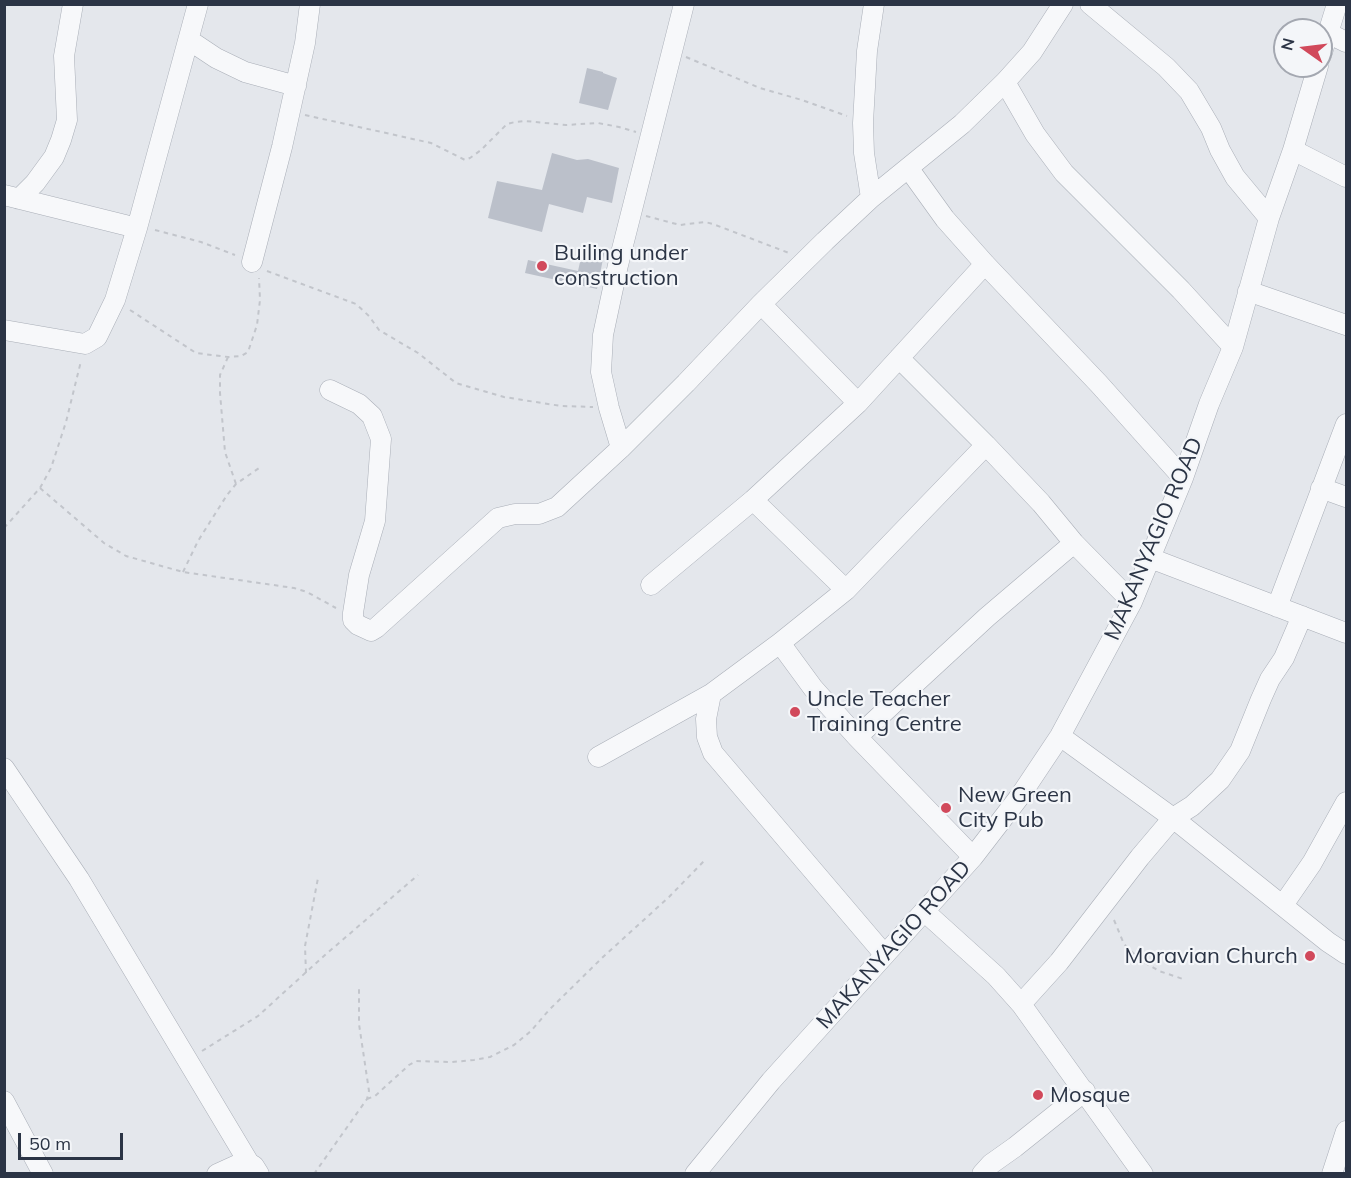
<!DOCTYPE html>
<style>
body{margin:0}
#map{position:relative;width:1351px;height:1178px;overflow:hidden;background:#e4e7ec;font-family:Mulish,sans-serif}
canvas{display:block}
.frame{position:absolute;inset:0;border:6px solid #2b3445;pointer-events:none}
.north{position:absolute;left:1273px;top:18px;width:60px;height:60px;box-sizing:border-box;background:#f4f6f9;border:2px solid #a4a8b1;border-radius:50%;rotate:284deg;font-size:16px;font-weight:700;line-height:24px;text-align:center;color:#2b3445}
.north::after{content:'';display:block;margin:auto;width:21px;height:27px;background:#d1495b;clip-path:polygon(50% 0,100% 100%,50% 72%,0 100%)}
.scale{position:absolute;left:18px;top:1133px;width:105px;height:27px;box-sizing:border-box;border:3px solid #2b3445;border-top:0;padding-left:8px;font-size:18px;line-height:21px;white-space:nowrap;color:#2b3445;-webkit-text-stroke:4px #f4f6f9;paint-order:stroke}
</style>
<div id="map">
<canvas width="1351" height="1178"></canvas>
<div class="frame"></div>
<div class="north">N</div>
<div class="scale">50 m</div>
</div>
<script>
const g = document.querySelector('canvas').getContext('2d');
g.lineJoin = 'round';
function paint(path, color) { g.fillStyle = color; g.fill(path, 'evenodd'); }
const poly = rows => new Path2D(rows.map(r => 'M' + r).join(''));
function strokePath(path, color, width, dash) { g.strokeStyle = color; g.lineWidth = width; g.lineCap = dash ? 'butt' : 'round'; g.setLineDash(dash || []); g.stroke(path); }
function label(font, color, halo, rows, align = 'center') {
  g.font = font + ' Mulish,sans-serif'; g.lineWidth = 4.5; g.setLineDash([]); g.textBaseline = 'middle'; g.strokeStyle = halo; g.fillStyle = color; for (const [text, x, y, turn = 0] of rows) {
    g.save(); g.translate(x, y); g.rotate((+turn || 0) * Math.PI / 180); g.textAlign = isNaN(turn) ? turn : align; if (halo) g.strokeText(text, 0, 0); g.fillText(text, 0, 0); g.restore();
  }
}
paint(poly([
 [587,68,603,72,603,73,617,78,608,110,579,103],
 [552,153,577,160,588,159,619,168,612,203,587,197,583,213,549,204,542,232,488,218,497,181,542,190],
 [584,244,605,249,597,289,525,273,528,260,578,271]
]), '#bbc0ca');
const minor = poly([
 [1090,4,1166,67,1189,91,1211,128,1220,150,1235,177,1269,218],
 [1328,33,1346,42],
 [189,40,216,58,245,72,296,86],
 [1321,56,1337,4],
 [1005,82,1035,134,1064,173,1181,290,1233,347],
 [1293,150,1346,177],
 [909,169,945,219,985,264,1099,384,1183,478],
 [4,195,137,228],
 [871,198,864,153,863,123,867,51,874,4],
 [19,199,35,183,54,157,61,140,67,120,64,56,73,4],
 [252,262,282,147,305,43,310,4],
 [1248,291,1346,325],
 [761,304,858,403],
 [4,330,85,344,97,337,115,300,137,228,198,4],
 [899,358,986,445,1041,503,1074,543,1132,602],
 [330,390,359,404,372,416,381,439,375,521,359,575,353,613,353,620,358,625,371,631,376,628,498,518,515,514,539,514,557,507,621,448,686,383,761,304,825,241,871,198,962,124,1005,82,1032,52,1063,4],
 [621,448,609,408,601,372,603,335,618,265,684,4],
 [1321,488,1346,497],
 [753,500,846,590],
 [1150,558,1346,633],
 [651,585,753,500,858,403,985,264],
 [1277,607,1346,424],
 [780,643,813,688,857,737,973,857],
 [711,694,706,719,707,737,713,753,884,954],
 [1060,736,1173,818,1328,942,1346,954],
 [857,737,987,617,1074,543],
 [598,757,711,694,780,643,846,590,986,445],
 [4,768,79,879,249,1163],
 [1283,905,1312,863,1346,802],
 [924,911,996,976,1021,1004,1143,1174],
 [1021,1004,1059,962,1140,857,1173,818,1192,806,1220,780,1240,751,1261,699,1270,679,1284,658,1302,616],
 [4,1101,43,1174],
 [217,1174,239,1164,249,1163,254,1166,259,1174],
 [695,1174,771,1081,973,857,1020,796,1060,736,1132,602,1183,478,1209,404,1233,347,1269,218,1293,150,1318,66],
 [982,1174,991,1164,1015,1147,1085,1091],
 [1332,1174,1346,1131]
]);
strokePath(minor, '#a9aeb7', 21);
strokePath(poly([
 [686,57,760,88,802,100,847,116],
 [305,115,431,143,465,160,470,158,481,150,507,124,515,122,525,121,566,125,598,123,619,127,636,132],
 [646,216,680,225,705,222,713,224,789,253],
 [155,230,201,242,235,255],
 [267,271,356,304,369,316,379,330,418,353,456,383,504,397,561,406,593,407],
 [130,310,196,353,228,357,241,356,248,352,257,325,260,300,259,278],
 [228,357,220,375,220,393,225,452,236,484],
 [40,488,104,543,126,556,183,572,294,588,307,592,336,608],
 [4,528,40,488,51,468,66,422,81,361],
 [183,572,198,541,227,495,236,484,262,466],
 [1114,920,1124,944,1139,959,1159,971,1183,979],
 [306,973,305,946,318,878],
 [202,1051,258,1016,325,955,418,875],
 [367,1099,375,1096,409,1065,416,1061,452,1062,474,1060,490,1057,514,1045,531,1031,549,1010,603,957,669,897,705,860],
 [314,1174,367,1099,369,1091,359,1024,359,986]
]), '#c2c5cb', 2, [4.5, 4.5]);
strokePath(minor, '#f7f8fa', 20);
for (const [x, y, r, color] of [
 [542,266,6,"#d1495b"],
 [795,712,6,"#d1495b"],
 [946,808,6,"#d1495b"],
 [1310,956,6,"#d1495b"],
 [1038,1095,6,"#d1495b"]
]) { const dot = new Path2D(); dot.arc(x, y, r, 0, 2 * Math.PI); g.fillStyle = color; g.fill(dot); strokePath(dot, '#f4f6f9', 2); }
label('22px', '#2b3445', '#f4f6f9', [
 ["Builing under",554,253],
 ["construction",554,278],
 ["Uncle Teacher",807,699],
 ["Training Centre",807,724],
 ["New Green",958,795],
 ["City Pub",958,820],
 ["Moravian Church",1298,956,"right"],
 ["Mosque",1050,1095]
], 'left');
label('22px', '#2b3445', '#f4f6f9', [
 ["MAKANYAGIO ROAD",1154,539,-67],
 ["MAKANYAGIO ROAD",894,945,-48]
]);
</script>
